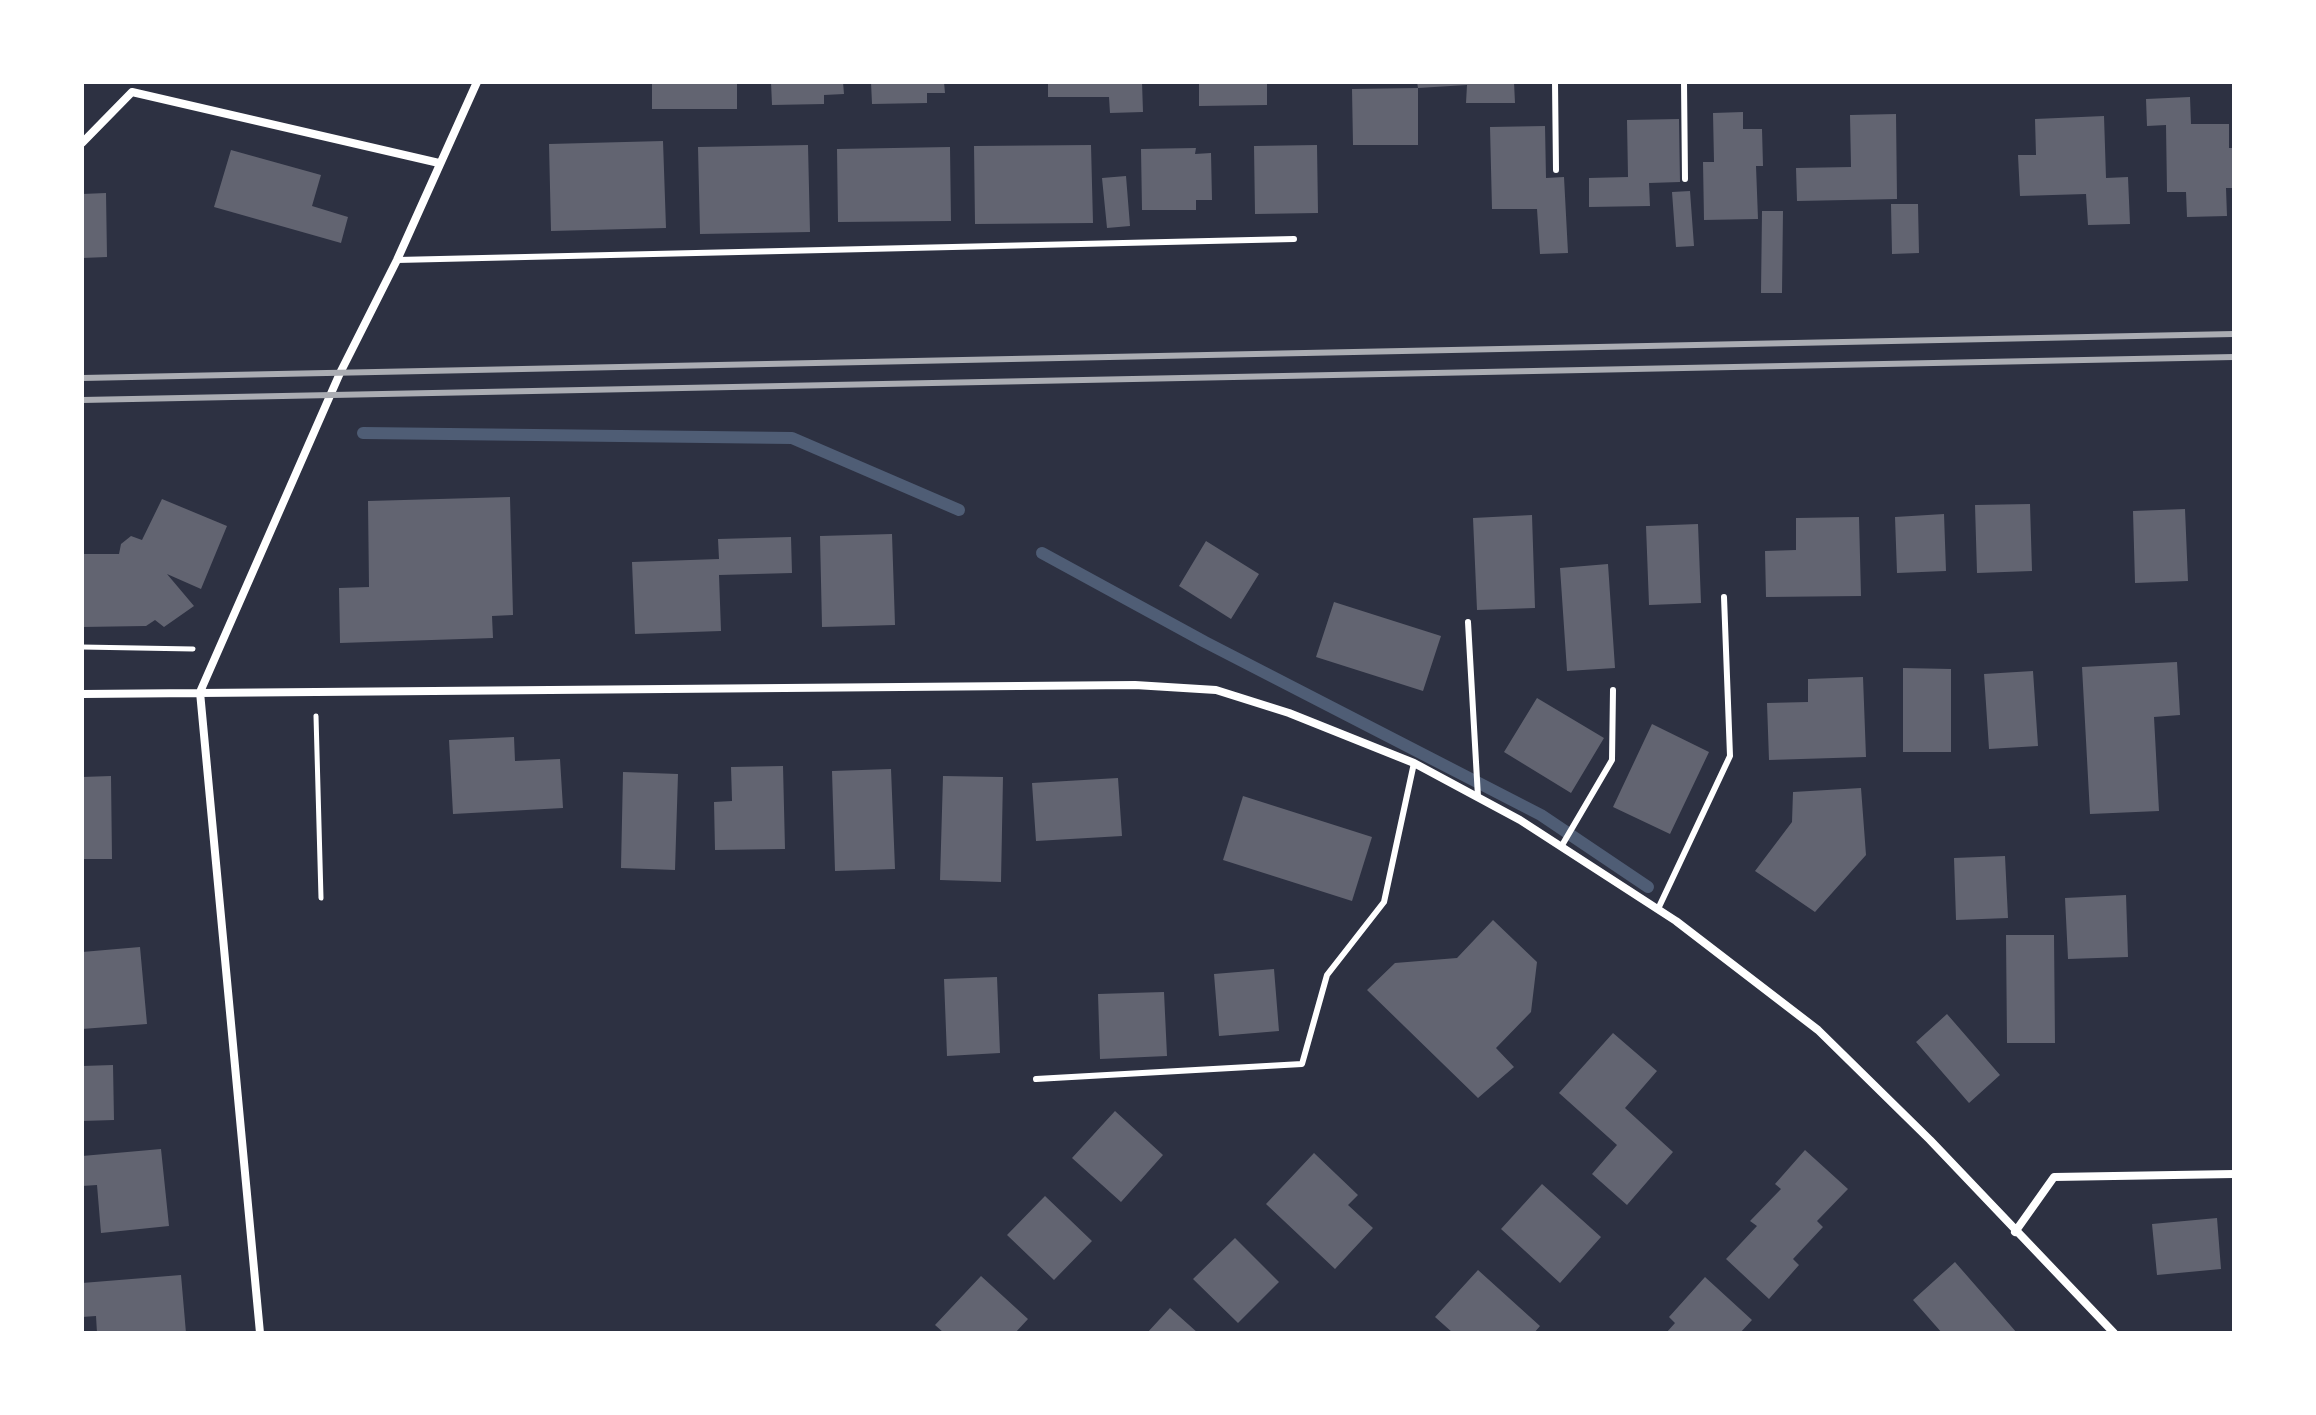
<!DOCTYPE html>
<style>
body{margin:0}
#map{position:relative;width:2316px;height:1415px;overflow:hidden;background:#2d3142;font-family:"IBM Plex Serif",serif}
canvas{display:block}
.frame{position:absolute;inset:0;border:84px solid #fff;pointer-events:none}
</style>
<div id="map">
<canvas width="2316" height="1415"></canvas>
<div class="frame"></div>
</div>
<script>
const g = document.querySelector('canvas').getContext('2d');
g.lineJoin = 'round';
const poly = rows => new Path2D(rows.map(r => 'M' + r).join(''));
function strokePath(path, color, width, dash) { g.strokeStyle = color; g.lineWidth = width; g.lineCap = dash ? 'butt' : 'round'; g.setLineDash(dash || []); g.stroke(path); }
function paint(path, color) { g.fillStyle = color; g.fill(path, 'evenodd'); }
strokePath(poly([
 [363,433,792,438,959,510],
 [1042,553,1205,642,1541,815,1648,887]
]), '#4f5d75', 12);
paint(poly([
 [652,82,737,82,737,109,652,109],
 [771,82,843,82,844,94,824,95,824,104,772,105],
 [871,82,944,82,945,93,927,93,927,103,872,104],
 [1048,82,1142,82,1143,112,1110,113,1109,97,1048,97],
 [1199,82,1267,82,1267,105,1199,106],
 [1417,82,1514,82,1515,103,1466,103,1467,85,1418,88],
 [1418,88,1418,145,1353,145,1352,89],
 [2190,97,2191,124,2229,124,2229,148,2234,148,2234,188,2226,188,2227,216,2187,217,2186,192,2167,192,2166,125,2147,126,2146,99],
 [1743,112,1743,129,1762,129,1763,166,1756,166,1758,219,1704,220,1703,162,1714,162,1713,113],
 [1896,114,1897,199,1797,201,1796,168,1851,167,1850,115],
 [2104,116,2106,178,2128,177,2130,224,2088,225,2086,194,2020,196,2018,155,2036,155,2035,119],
 [1679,119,1680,182,1649,183,1650,206,1589,207,1589,178,1628,177,1627,120],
 [1545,126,1546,178,1564,177,1568,253,1540,254,1537,209,1492,209,1490,127],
 [663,141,666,228,551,231,549,144],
 [808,145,810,232,700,234,698,147],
 [1091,145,1093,223,975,224,974,146],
 [1317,145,1318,213,1255,214,1254,146],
 [950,147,951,221,838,222,837,149],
 [1196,148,1195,154,1211,153,1212,200,1196,200,1196,210,1142,210,1141,149],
 [231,150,321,175,312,206,348,217,341,243,214,207],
 [1126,176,1130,226,1107,228,1102,178],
 [1690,191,1694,246,1676,247,1672,192],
 [106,193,107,257,82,258,82,194],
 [1891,204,1918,204,1919,253,1892,254],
 [1762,211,1783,211,1782,293,1761,293],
 [510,497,513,615,492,616,493,638,340,643,339,588,369,587,368,501],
 [162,499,227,526,201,589,167,574,194,606,164,627,155,620,146,626,82,627,82,554,119,554,121,544,131,536,142,540],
 [2030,504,2032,571,1977,573,1975,505],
 [2185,509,2188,581,2135,583,2133,511],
 [1944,514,1946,571,1897,573,1895,517],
 [1532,515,1535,608,1477,610,1473,518],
 [1859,517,1861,596,1766,597,1765,551,1796,550,1796,518],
 [1698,524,1701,603,1649,605,1646,526],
 [892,534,895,625,822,627,820,536],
 [791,537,792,573,719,575,721,631,635,634,632,562,719,559,718,539],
 [1206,541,1259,574,1231,619,1179,586],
 [1608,564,1615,668,1567,671,1560,568],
 [1334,602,1441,636,1423,691,1316,657],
 [2177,662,2180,715,2154,717,2159,811,2090,814,2082,667],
 [1903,668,1951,669,1951,752,1903,752],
 [2033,671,2038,746,1989,749,1984,674],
 [1863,677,1866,757,1769,760,1767,703,1808,702,1808,679],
 [1537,698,1604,738,1571,793,1504,752],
 [1652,724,1709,752,1670,834,1613,807],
 [514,737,515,761,560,759,563,808,453,814,449,740],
 [783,766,785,849,715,850,714,802,732,801,731,767],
 [891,769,895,869,835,871,832,771],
 [623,772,678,774,675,870,621,868],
 [111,776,112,859,82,859,82,777],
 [943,776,1003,777,1001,882,940,880],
 [1118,778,1122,836,1036,841,1032,783],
 [1861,788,1866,855,1815,912,1755,871,1792,822,1793,792],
 [1243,796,1372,837,1352,901,1223,860],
 [2005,856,2008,918,1956,920,1954,858],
 [2126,895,2128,957,2068,959,2065,898],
 [1493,920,1537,962,1531,1012,1496,1048,1514,1067,1478,1098,1367,990,1395,963,1457,958],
 [2006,935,2054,935,2055,1043,2007,1043],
 [140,947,147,1024,82,1029,82,952],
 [1274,969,1279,1031,1219,1036,1214,974],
 [997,977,1000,1053,947,1056,944,979],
 [1164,992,1167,1056,1100,1059,1098,994],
 [1947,1014,2000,1075,1969,1103,1916,1042],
 [1613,1033,1657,1071,1625,1108,1673,1152,1627,1205,1592,1174,1617,1145,1559,1093],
 [113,1065,114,1120,82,1121,82,1066],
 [1115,1111,1163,1155,1121,1202,1072,1158],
 [161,1149,169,1226,101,1233,97,1185,82,1186,82,1156],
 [1805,1150,1848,1189,1817,1221,1823,1227,1793,1259,1799,1265,1769,1299,1726,1259,1757,1226,1750,1221,1781,1189,1775,1184],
 [1314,1153,1358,1195,1348,1205,1373,1228,1335,1269,1266,1204],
 [1542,1184,1601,1237,1560,1283,1501,1229],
 [1045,1196,1092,1241,1054,1280,1007,1235],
 [2217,1218,2221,1269,2157,1275,2152,1224],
 [1235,1238,1279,1282,1238,1323,1193,1279],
 [1955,1262,2017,1333,1942,1333,1913,1300],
 [1478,1270,1540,1326,1534,1333,1453,1333,1435,1317],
 [181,1275,186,1333,97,1333,96,1316,82,1317,82,1283],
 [981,1276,1028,1319,1015,1333,944,1333,935,1325],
 [1705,1277,1752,1320,1740,1333,1666,1333,1675,1323,1669,1317],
 [1170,1308,1198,1333,1147,1333]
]), '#626471');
strokePath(poly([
 [82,647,193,649],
 [316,716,321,898]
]), '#fff', 5);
strokePath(poly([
 [1555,82,1556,170],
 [1684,82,1685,179],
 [397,260,1294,239],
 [1468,622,1478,797],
 [1561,847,1612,760,1613,690],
 [1658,909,1730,756,1724,597],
 [1036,1079,1302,1064,1327,975,1384,902,1414,763]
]), '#fff', 6);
strokePath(poly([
 [82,143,132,92,439,163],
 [200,692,340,373,397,260,477,82],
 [200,692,260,1333],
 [82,694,1135,685,1216,690,1289,713,1414,763,1520,820,1676,921,1818,1030,1930,1140,2114,1333],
 [2015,1232,2054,1177,2234,1174]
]), '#fff', 8);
strokePath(poly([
 [82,378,2234,334],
 [82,400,2234,357]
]), '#abadb3', 6);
</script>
